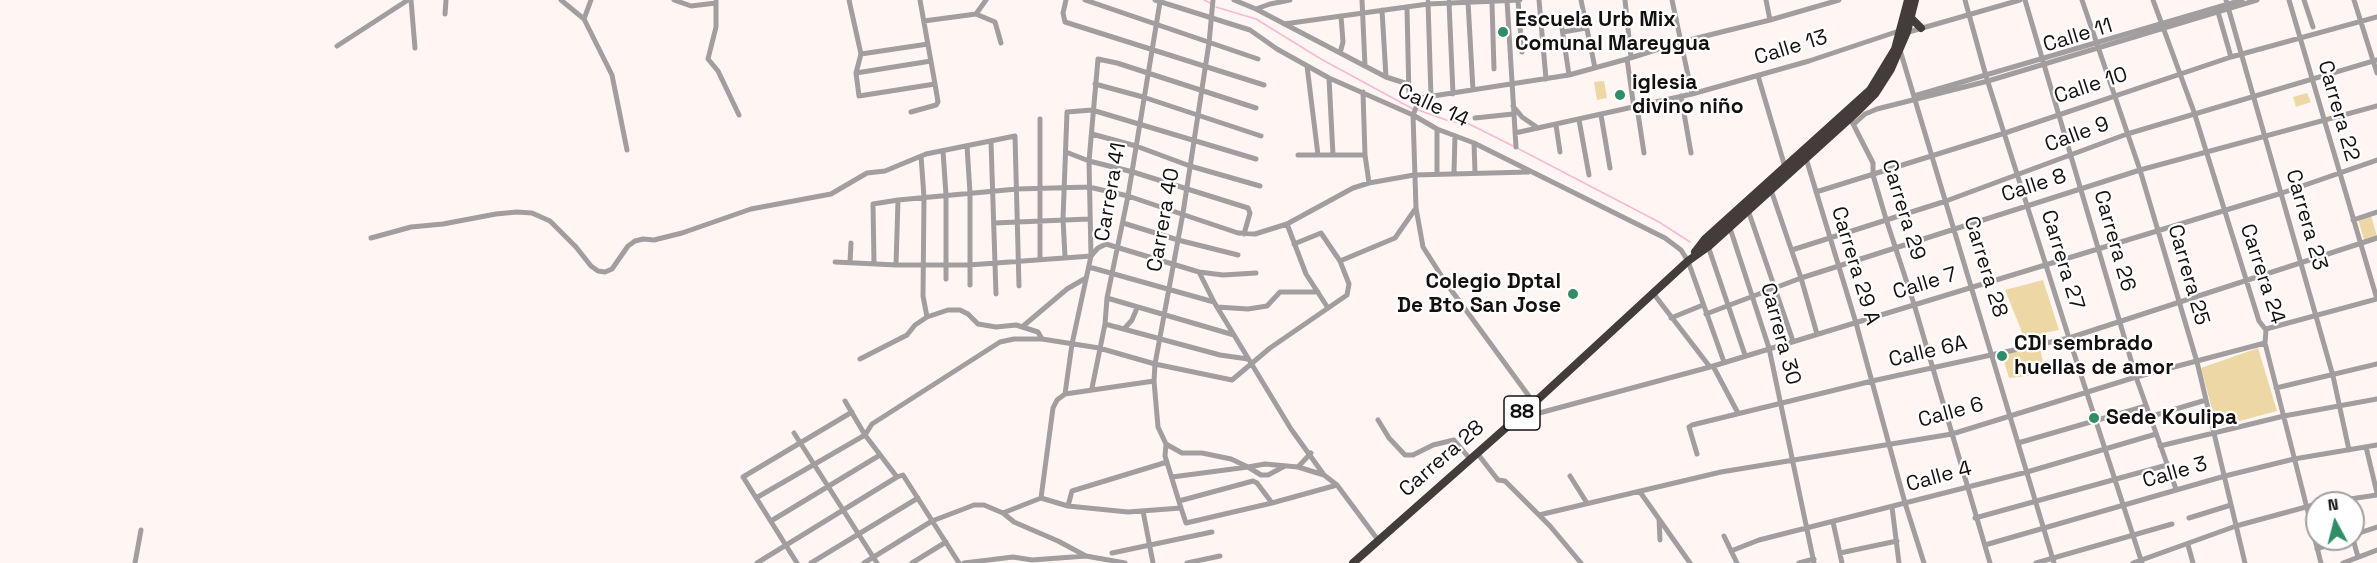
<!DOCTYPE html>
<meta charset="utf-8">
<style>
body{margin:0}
#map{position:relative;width:2377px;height:563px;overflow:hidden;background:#fff6f3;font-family:"Space Grotesk",sans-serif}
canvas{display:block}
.north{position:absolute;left:2305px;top:491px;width:60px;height:60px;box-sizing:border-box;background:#fff;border:2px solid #a19f9f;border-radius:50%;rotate:353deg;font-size:16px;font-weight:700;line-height:24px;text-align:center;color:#14100f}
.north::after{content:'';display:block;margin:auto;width:21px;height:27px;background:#308e66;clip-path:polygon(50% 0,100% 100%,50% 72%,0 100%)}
</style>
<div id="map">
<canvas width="2377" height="563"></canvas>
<div class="north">N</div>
</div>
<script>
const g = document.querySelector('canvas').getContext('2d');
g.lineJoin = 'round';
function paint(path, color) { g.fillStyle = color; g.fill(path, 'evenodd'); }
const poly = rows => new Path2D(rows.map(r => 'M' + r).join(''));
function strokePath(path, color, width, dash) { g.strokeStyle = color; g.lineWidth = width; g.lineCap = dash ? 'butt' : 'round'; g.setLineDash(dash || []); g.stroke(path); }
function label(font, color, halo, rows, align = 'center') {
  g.font = font + ' "Space Grotesk",sans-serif'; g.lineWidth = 4.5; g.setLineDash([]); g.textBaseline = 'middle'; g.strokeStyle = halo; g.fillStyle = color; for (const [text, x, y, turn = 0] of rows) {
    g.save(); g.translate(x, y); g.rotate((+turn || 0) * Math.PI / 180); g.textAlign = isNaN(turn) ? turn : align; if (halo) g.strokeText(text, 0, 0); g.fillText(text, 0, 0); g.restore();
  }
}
paint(poly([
 [1604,81,1607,98,1597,100,1594,82],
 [2307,93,2311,102,2296,107,2293,97],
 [2371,216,2377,236,2364,240,2358,219],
 [2043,280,2059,330,2024,337,2005,290],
 [2039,345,2046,374,2009,378,2002,354],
 [2258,348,2277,411,2217,427,2201,368]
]), '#edd7a5');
strokePath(poly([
 [1204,0,1212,4],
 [1216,7,1256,19,1321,59,1413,109],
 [1418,110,1452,122,1465,122,1513,146],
 [1517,148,1659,222,1690,242]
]), '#fcb7d6', 1.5);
strokePath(poly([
 [411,0,415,48],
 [561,0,584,19,612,75,627,150],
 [674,0,691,6,716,3],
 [716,0,716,27,708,59,718,71,739,115],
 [849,0,861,54,856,73,859,96,935,84,920,0],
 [1066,0,1063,13,1065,22,1264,85],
 [1085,0,1258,59],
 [1155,0,1250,30,1277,49,1329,78,1413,115,1437,129,1474,143,1665,238,1681,250,1688,261,1724,362],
 [1234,0,1256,9,1386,77,1408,84],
 [1362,0,1365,66],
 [1507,0,1516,147],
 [1518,0,1522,52],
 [1539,0,1546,79],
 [1581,0,1595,68],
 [1625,0,1631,57],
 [1672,0,1692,94],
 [1766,0,1770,20],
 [1965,0,1986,76,2069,338,2142,563],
 [2025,0,2136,377,2176,489],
 [2082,0,2140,170,2197,362,2245,563],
 [2153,0,2194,112,2259,321,2266,330,2265,343,2321,563],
 [2226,0,2333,376,2349,450],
 [2289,0,2377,299],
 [2304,0,2313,27],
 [2354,0,2377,73],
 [1428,2,1431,97],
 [1449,2,1453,94],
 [1468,2,1473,90],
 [1492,3,1494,69],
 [1407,8,1409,97,1420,98,1569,75,1627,59,1681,42,1770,20,1839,0],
 [1256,9,1270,4,1290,0],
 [1382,10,1386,77],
 [2218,12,2231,57],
 [445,14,446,0],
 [976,14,986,0],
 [1560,15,1569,75],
 [584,19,591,0],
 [924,21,976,14,995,22,1001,43],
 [1284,24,1428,4,1520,0],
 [1563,32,1586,28],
 [337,46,408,0],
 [1900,50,2054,563],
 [1340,53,1343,42,1341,16],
 [861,54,928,44],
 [1627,59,1634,108],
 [1307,66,1318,155],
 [856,73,931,61],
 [1758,76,1785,167],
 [1329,78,1333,155],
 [1095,84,1143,97,1261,136],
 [1363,92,1365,155,1369,183],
 [1681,96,1691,153],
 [1914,96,2242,0],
 [1420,98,1413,115,1416,208,1423,247,1446,283,1534,403],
 [1513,106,1522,117,1538,128],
 [1637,107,1644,153],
 [911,112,936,105,938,102,935,84],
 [1601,115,1610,168],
 [1849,116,1873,163,1873,175,1886,219,1914,304,1990,563],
 [1475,118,1513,114],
 [1579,120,1589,175],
 [1854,124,1865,114,1877,109,1988,81,2257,0],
 [1556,125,1560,152],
 [1515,133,1692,94,1809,61,1899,31,1905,33,2020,0],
 [1092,134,1136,146,1190,166,1260,186],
 [991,142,996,294],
 [1474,143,1475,172],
 [967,146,970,193,970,285],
 [943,151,946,195,946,279],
 [1066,152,1089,161,1133,172,1248,208,1250,213,1244,234],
 [1298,155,1365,155],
 [1805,155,1856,323,1905,503,1924,563],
 [921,156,924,197,923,296,927,317],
 [1454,172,1455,136],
 [1437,173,1437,129],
 [1770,187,1801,278,1817,334],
 [1816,192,2005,133,2231,57,2377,17],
 [1748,210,1793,341],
 [2353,220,2377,212],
 [994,223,1089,219],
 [1123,223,1178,240,1238,255],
 [1287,224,1306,274,1328,308],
 [1729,225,1769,348,1814,563],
 [371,238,411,227,443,224,496,214,517,212,532,213,550,221,576,247,591,266,598,271,605,272,612,269,628,246,635,241,643,239,654,240,682,233,751,209,831,194,867,173,885,171,926,154,1015,136,1019,286],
 [1707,243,1745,355],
 [1792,250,1946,201,2127,134,2377,60],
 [1065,257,1063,219,1067,112,1092,110,1256,159],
 [1040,258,1040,119],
 [1340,261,1395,238,1416,208],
 [835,262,896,265,969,265,1091,256,1098,248,1106,244,1199,272,1223,275,1256,273],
 [850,262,851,243],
 [874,263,873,204,898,200,1017,189,1089,187,1128,196,1238,233,1255,234,1287,224,1353,188,1369,183,1414,175,1529,172],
 [896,265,898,200],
 [1089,267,1214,302],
 [1199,272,1214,302,1291,429,1324,475,1337,485,1378,540],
 [1653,293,1710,367],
 [1107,298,1234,335],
 [1217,307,1248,309,1267,306,1280,292,1318,292],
 [1706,314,1801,278,2140,170,2377,106],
 [1671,318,1703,305],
 [1105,324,1220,355,1248,359],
 [1022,327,1067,289,1086,278],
 [1124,329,1132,320,1137,308],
 [2266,329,2377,299],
 [860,359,907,335,915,325,927,317,948,310,960,310,968,314,978,324,996,327,1016,325,1038,332,1042,339],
 [1713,366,1738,413],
 [1092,388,1105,324,1107,298,1128,196,1160,2],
 [2276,388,2377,364],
 [1065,394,1072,344,1091,256,1089,161,1098,59,1117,63,1256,108],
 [845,401,865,435,897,477,903,475,959,563],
 [2149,417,2206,400],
 [1517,419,1710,367,2282,193,2377,160],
 [1378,420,1389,438,1405,455,1413,455,1433,445,1454,440,1470,459],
 [794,433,877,563],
 [2018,443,2146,406],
 [1166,444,1158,427,1154,381,1155,364,1183,213,1209,43,1213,0],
 [1166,444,1182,453,1202,453,1231,459,1248,467,1265,464,1298,467,1311,453],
 [2160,446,2284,416,2377,399],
 [2366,447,2377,493],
 [1477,453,1498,480,1505,481,1550,526,1581,563],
 [1697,454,1689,427,1692,425,1872,381,2069,338,2377,238],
 [1298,467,1324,475],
 [1570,476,1587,503],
 [1172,477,1248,467,1261,475,1268,475,1285,466],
 [1640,492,1690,563],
 [756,498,865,435,872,424,1000,342,1014,339,1042,339,1099,348,1155,364,1232,380,1270,348,1347,295,1349,284,1340,261,1321,233,1294,244],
 [1041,498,1068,506,1128,512,1181,508,1165,456,1166,444],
 [1179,501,1253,481,1257,483,1272,503,1186,523,1181,508],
 [1272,503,1337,485],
 [2323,503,2377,495],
 [1068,506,1072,491,1167,462],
 [1892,507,1899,563],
 [1143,511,1153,563],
 [1003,513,1014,522,1058,541,1086,556],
 [1539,515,1721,472,1952,434,2136,377,2265,343],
 [1975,518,2167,465],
 [2189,518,2231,505],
 [1659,519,1660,540],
 [771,521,880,455],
 [1833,522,1842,563],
 [2353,535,2377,527],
 [1724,536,1737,563],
 [2353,539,2358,557],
 [1985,545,2225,476,2294,459,2377,445],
 [2188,545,2193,563],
 [2317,549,2344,539],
 [1731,551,1759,540,2027,472,2156,434],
 [1112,553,1212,532],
 [1840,553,1897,541],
 [135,563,141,530],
 [757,563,897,477],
 [797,563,743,477,852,412],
 [811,563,918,498],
 [864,563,932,521,961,510,974,505,984,505,1003,513,1041,498,1053,408,1057,400,1065,394,1154,381],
 [912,563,946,542],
 [964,563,1013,557,1032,560,1086,556,1125,563],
 [1187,563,1220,556],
 [1799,563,1814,559],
 [2036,563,2172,524],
 [2133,563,2236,526,2317,504],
 [2343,563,2377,550]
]), '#a29d9e', 5);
strokePath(poly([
 [1911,18,1921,28],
 [1695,252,1705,239,1870,90,1895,49,1908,0],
 [1353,563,1534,403,1688,261,1709,246,1857,112,1875,94,1891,69,1907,32,1915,0]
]), '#443b3b', 8);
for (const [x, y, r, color] of [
 [1503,32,6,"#308e66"],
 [1620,95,6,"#308e66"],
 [1573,294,6,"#308e66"],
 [2002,356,6,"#308e66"],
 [2094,418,6,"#308e66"]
]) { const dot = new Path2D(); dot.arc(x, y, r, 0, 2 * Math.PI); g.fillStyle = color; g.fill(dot); strokePath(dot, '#fff', 2); }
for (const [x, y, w] of [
 [1522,413,36]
]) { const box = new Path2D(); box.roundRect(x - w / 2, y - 17, w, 34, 4.5); g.fillStyle = '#fff'; g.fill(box); strokePath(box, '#14100f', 1.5); }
label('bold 20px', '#14100f', null, [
 ["88",1522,413]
]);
label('bold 21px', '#14100f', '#fff', [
 ["Escuela Urb Mix",1515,20],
 ["Comunal Mareygua",1515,44],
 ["iglesia",1632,83],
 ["divino niño",1632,107],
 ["Colegio Dptal",1561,282,"right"],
 ["De Bto San Jose",1561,306,"right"],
 ["CDI sembrado",2014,344],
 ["huellas de amor",2014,368],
 ["Sede Koulipa",2106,418]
], 'left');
label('21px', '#14100f', '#fff', [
 ["Calle 11",2078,36,-17],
 ["Calle 13",1791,48,-17],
 ["Calle 10",2091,86,-18],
 ["Calle 14",1433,106,25],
 ["Carrera 22",2338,111,74],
 ["Calle 9",2077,135,-20],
 ["Calle 8",2034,186,-18],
 ["Carrera 41",1111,192,-80],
 ["Carrera 29",1903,210,73],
 ["Carrera 40",1164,220,-80],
 ["Carrera 23",2306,220,74],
 ["Carrera 26",2114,241,74],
 ["Carrera 27",2062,260,73],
 ["Carrera 29 A",1855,266,73],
 ["Carrera 28",1985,267,73],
 ["Carrera 24",2262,274,72],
 ["Carrera 25",2188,275,74],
 ["Calle 7",1925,284,-17],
 ["Carrera 30",1780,334,75],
 ["Calle 6A",1928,352,-13],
 ["Calle 6",1951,413,-15],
 ["Carrera 28",1442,459,-41],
 ["Calle 3",2175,473,-16],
 ["Calle 4",1939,477,-15]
]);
</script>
